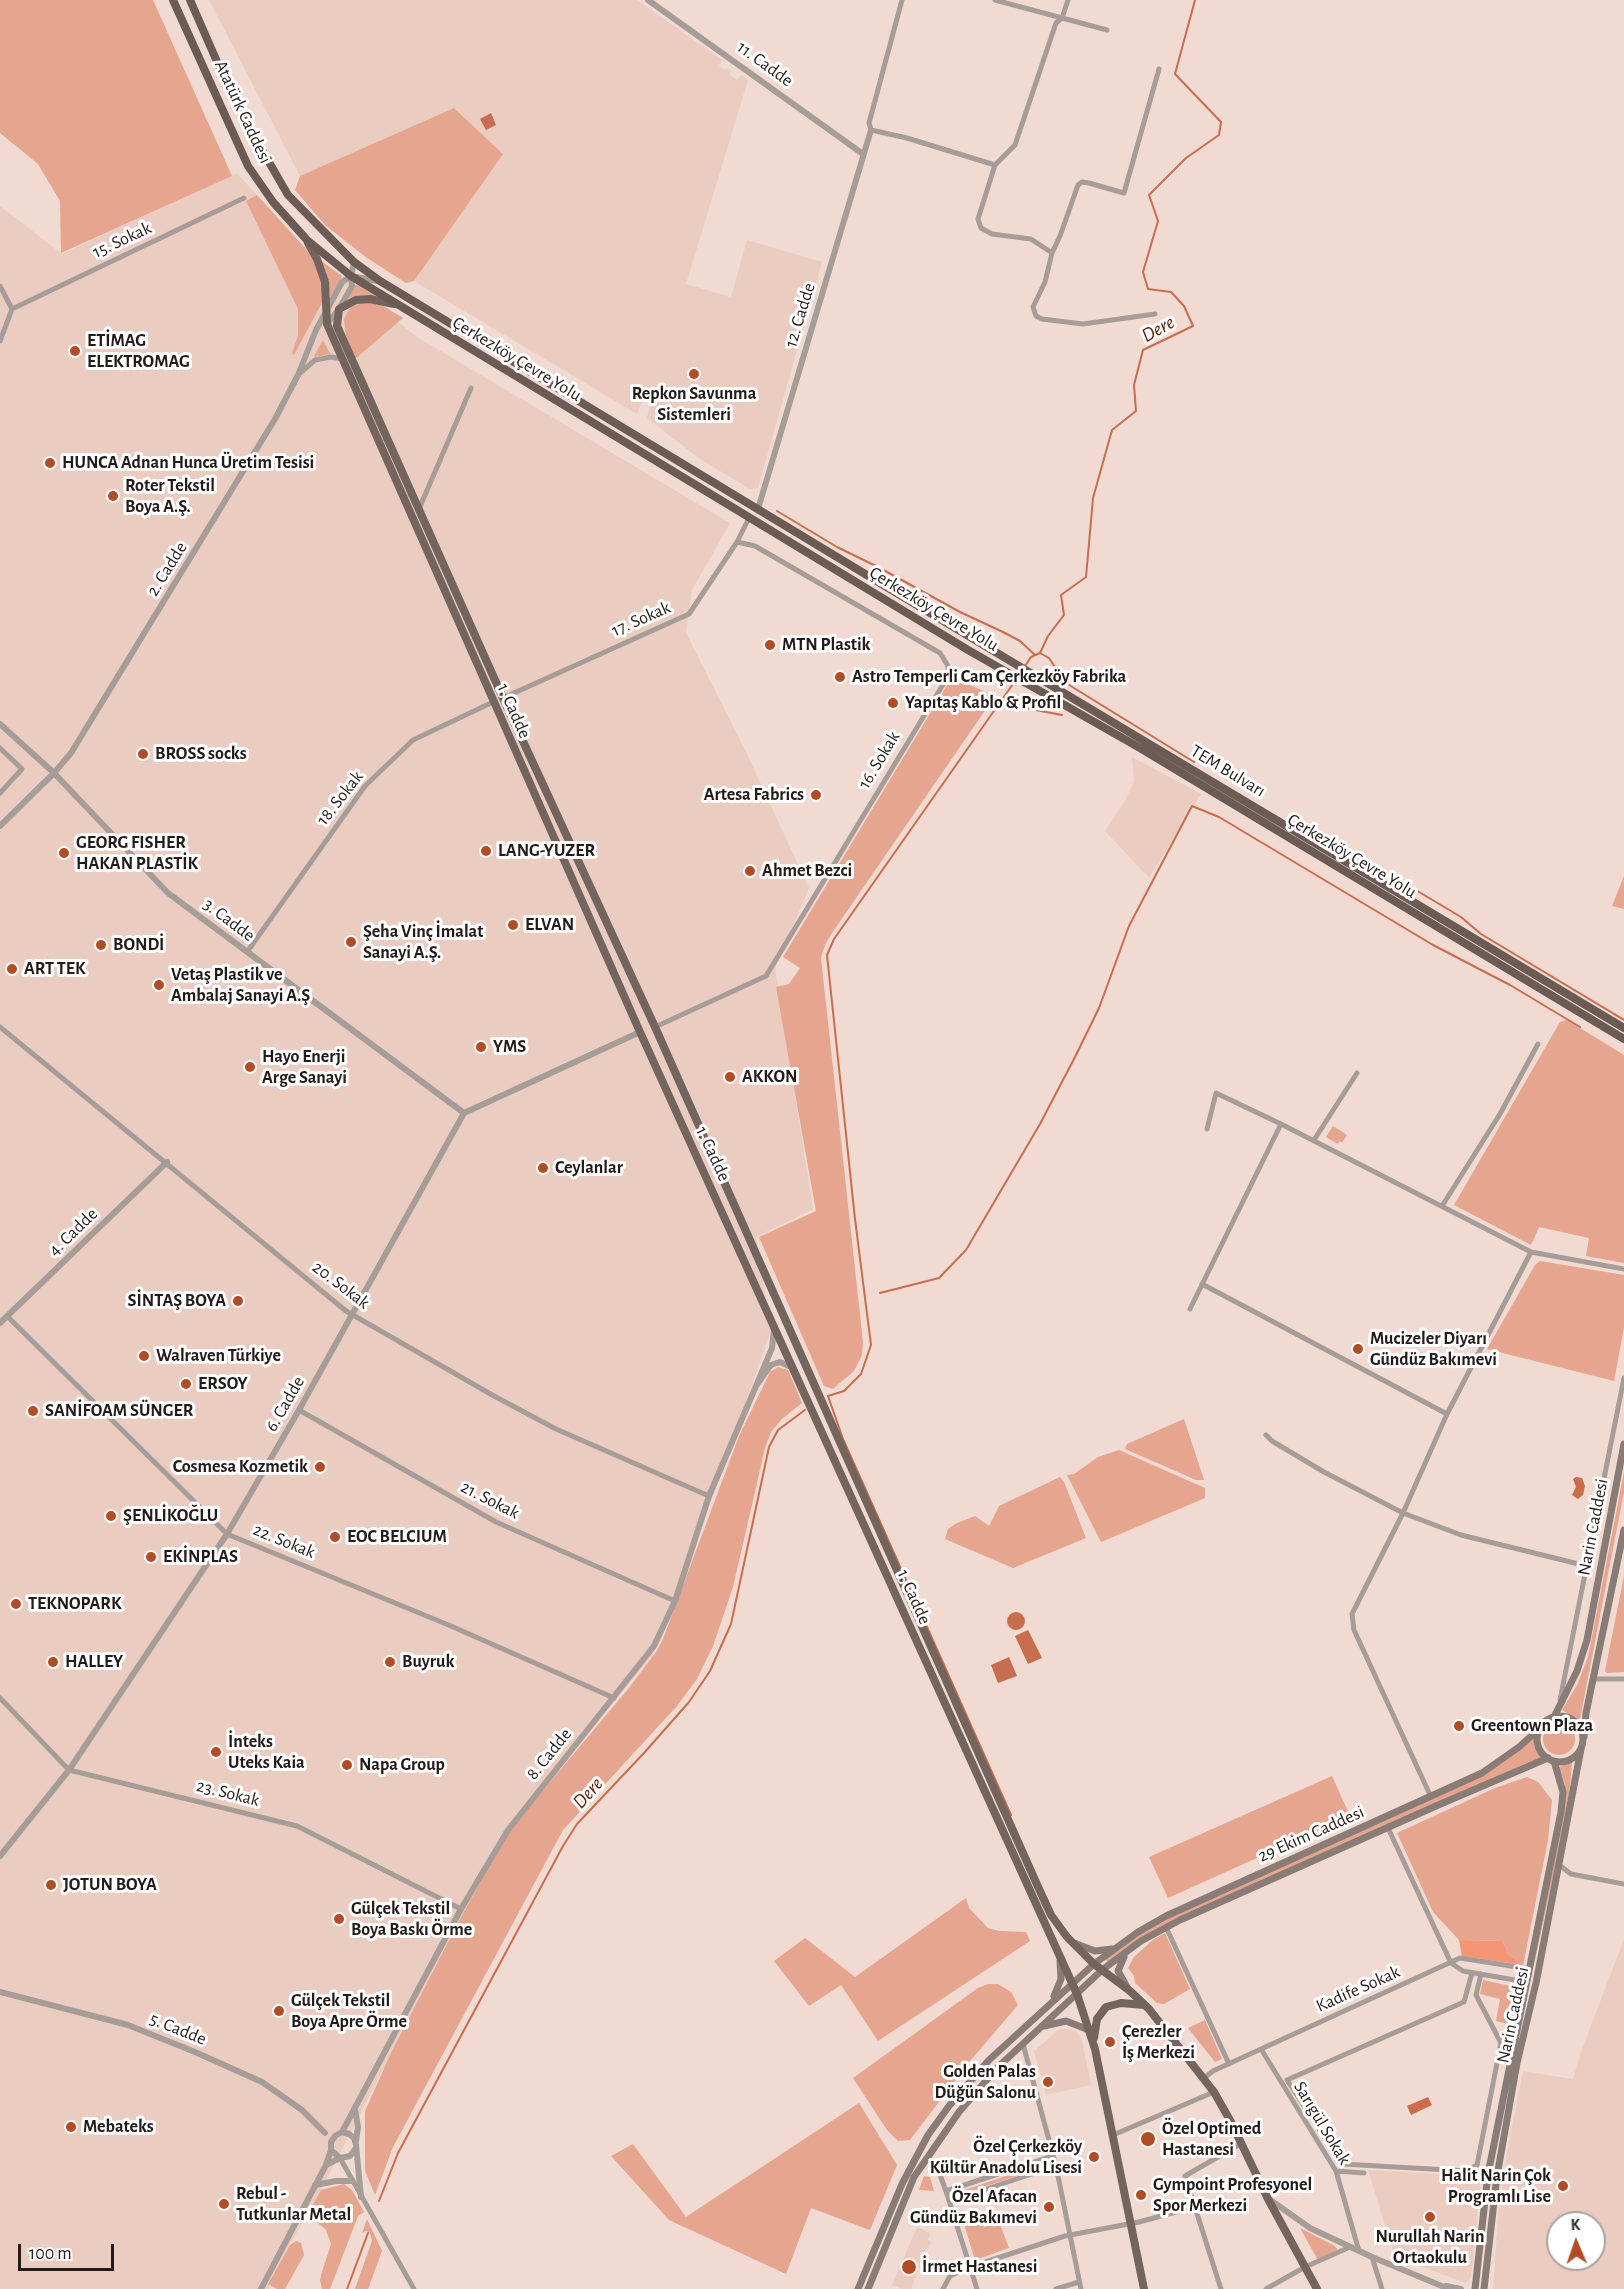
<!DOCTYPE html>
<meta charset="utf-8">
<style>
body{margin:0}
#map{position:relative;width:1624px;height:2289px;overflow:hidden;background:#f1dad2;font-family:"Alegreya Sans",sans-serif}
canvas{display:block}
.north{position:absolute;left:1546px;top:2211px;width:60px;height:60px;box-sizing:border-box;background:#fff;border:2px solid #a7a4a3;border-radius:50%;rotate:358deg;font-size:16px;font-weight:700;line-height:24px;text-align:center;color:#231b19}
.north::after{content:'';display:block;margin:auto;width:21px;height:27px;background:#b34c24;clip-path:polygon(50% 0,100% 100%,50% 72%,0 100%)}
.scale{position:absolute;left:18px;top:2244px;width:96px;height:27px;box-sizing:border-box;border:3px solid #231b19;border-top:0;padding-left:8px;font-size:18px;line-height:21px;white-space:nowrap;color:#231b19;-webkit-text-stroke:4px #fff;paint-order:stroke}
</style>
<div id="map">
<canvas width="1624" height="2289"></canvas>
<div class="north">K</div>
<div class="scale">100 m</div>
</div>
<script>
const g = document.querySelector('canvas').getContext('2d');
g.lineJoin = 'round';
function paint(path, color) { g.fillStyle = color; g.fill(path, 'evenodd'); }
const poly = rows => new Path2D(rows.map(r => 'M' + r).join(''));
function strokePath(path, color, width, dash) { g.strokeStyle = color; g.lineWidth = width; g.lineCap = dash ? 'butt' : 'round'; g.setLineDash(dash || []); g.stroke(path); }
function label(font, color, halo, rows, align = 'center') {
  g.font = font + ' "Alegreya Sans",sans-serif'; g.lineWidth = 6; g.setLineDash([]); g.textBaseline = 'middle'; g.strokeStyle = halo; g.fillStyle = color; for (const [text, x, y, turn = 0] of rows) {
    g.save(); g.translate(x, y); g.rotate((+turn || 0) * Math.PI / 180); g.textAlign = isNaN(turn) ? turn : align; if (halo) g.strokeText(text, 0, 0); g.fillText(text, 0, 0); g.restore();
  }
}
paint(poly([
 [209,0,637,0,722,60,719,66,725,70,727,68,731,71,729,74,737,80,742,75,748,80,686,284,731,297,747,240,822,262,758,488,750,489,700,459,647,418,651,400,643,398,637,414,414,281,503,154,454,108,300,176],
 [237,173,297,240,417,337,730,523,692,590,686,633,746,752,809,888,775,968,813,1209,756,1237,771,1330,712,1499,652,1656,507,1830,321,2190,268,2283,271,2286,269,2289,0,2289,0,206,62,254],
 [1132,757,1201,794,1149,878,1105,831,1125,801,1134,781],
 [1624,1939,1624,2289,1493,2289,1498,2218,1507,2153,1523,2071,1573,2079,1581,2052],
 [1558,2223,1594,2223,1594,2259,1558,2259],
 [1061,2028,1076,2031,1082,2040,1091,2085,1046,2095,1034,2051],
 [1368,2170,1481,2177,1471,2277,1466,2283,1395,2257],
 [917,2227,930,2233,928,2240,931,2242,928,2250,926,2249,911,2289,902,2289,892,2285]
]), '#ebccc1');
paint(poly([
 [0,0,153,0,232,176,61,253,60,201,38,164,0,133],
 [454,108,503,154,414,281,406,283,367,258,325,225,295,190,300,176],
 [257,195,305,248,318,266,325,297,294,355,292,354,298,335,298,309,246,201],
 [321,261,342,276,330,297,328,281],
 [356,284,376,296,358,296,347,302],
 [362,302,380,304,403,318,355,359,346,336,344,319,350,308],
 [323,340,330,354,315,357,314,356],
 [952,677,995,696,832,933,825,945,821,958,863,1342,862,1355,854,1371,833,1389,824,1386,759,1237,816,1211,776,987,789,984,800,968,783,957],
 [1624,876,1624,909,1612,906],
 [1567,1020,1624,1055,1624,1263,1586,1256,1589,1238,1539,1227,1531,1245,1454,1205,1560,1022],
 [1333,1126,1347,1135,1342,1143,1340,1141,1338,1144,1326,1137],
 [1540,1261,1624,1275,1624,1327,1614,1381,1487,1349,1535,1265],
 [778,1367,788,1370,802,1403,782,1419,771,1432,765,1448,733,1587,713,1646,697,1679,677,1706,563,1830,393,2147,375,2195,365,2171,365,2111,391,2053,460,1919,509,1831,628,1689,656,1652,663,1639,739,1436,770,1372],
 [1184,1419,1204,1480,1196,1480,1125,1449,1127,1444],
 [1119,1450,1205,1488,1205,1498,1101,1542,1067,1475,1074,1474,1098,1457],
 [1624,1472,1624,1492,1580,1719,1578,1720,1562,1710,1577,1685,1588,1657],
 [1060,1477,1064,1482,1086,1538,1013,1568,945,1539,948,1529,957,1523,975,1516,989,1526,999,1506],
 [1624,1576,1624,1672,1607,1673,1605,1671],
 '1543 1739a16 16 0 1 1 32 0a16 16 0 1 1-32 0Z',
 [1535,1737,1537,1749,1544,1758,1180,1919,1109,1964,1104,1957,1167,1917,1483,1775],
 [1572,1762,1570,1787,1557,1859,1532,1974,1563,1817,1565,1784,1559,1767],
 [1332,1776,1350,1816,1168,1898,1149,1857],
 [1527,1777,1538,1782,1552,1800,1548,1840,1523,1966,1508,1954,1503,1941,1459,1940,1433,1912,1397,1833,1495,1788],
 [966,1898,969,1908,988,1928,999,1931,1026,1932,1030,1941,878,2041,841,1985,809,2006,774,1961,805,1938,855,1977],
 [1165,1933,1190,1989,1164,2004,1157,2003,1135,1983,1134,1976,1128,1968,1134,1957,1154,1939],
 [1483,1980,1511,1986,1508,2000,1513,2001,1509,2024,1496,2021,1500,1999,1480,1994],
 [988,1984,998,1984,1011,1992,1018,2005,970,2061,910,2140,898,2141,887,2130,853,2078,978,1988],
 [1205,2020,1222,2059,1215,2062,1188,2028],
 [859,2103,897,2165,870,2230,811,2208,786,2274,669,2220,611,2156,633,2144,686,2217],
 [1050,2161,1051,2165,955,2196,953,2194],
 [924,2176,930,2177,934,2191,919,2190],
 [344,2184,352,2190,364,2212,358,2216,330,2289,322,2289,320,2280,322,2272,331,2244,326,2230,312,2218,311,2208,321,2190],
 [980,2218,984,2227,999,2222,1009,2248,975,2260,964,2224],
 [367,2219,382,2251,368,2289,355,2289,372,2241,370,2233,366,2231,362,2233],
 [1300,2228,1335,2246,1338,2251,1318,2260],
 [296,2241,301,2243,304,2255,285,2289,277,2289,268,2284,290,2245]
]), '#e5a58f');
paint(poly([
 [1459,1940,1503,1941,1508,1954,1522,1965,1462,1956]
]), '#f49674');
paint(poly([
 [491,113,496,125,486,130,480,119],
 [1576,1477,1582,1478,1585,1486,1583,1495,1578,1499,1572,1495,1576,1487,1573,1479],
 '1007 1621a9 9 0 1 1 18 0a9 9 0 1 1-18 0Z',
 [1028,1630,1042,1658,1028,1664,1015,1636],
 [1009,1657,1017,1676,998,1683,991,1665],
 [1428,2097,1432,2105,1411,2115,1407,2106]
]), '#c86d4d');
strokePath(poly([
 [777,511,837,547,878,567,960,612,1003,632,1020,641,1035,655],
 [984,642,989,634],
 [1040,653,1049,658,1059,673,1061,680,1194,762],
 [1025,666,1031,657,1040,653,1048,636,1064,615,1061,595,1086,577,1093,498,1112,430,1136,411,1134,385,1143,350,1193,326,1184,306,1171,292,1148,289,1143,272,1158,221,1149,195,1186,158,1219,135,1221,122,1175,74,1195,0],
 [1003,698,1025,708,1062,715],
 [1327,837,1461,917,1481,934,1624,1020],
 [880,1293,939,1278,966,1250,1040,1124,1075,1057,1099,1008,1129,926,1192,806,1219,817,1433,945,1510,985,1580,1027],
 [1011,1815,843,1439,828,1396,844,1391,861,1374,871,1345,855,1219,827,955,834,939,1015,681],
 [379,2201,398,2153,563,1846,577,1824,644,1753,689,1702,710,1671,731,1624,769,1447,778,1430,805,1410],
 [347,2289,368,2233]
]), '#c86d4d', 2);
strokePath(poly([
 [902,0,869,123,871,130,907,138,995,165],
 [995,0,1107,30],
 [1052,253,1031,239,992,234,981,228,978,219,995,165,1015,145,1056,23,1062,18,1068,0],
 [0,286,12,309,0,341],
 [12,309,244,198],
 [1155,314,1083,324,1042,319,1036,316,1033,307,1045,282,1052,253,1060,236,1078,185,1082,182,1089,183,1124,193,1159,69],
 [299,374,315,360,331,357,343,359],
 [419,509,471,388],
 [503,698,689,614,737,542,749,518],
 [0,748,22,769,0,793],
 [247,952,365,786,413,740,493,702],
 [0,1027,346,1311,494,1396,556,1429,709,1496],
 [655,1027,766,976,947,678,948,672,948,666,940,653,755,546,737,542],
 [1207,1129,1216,1093,1281,1124,1531,1252,1624,1269],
 [1314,1140,1357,1073],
 [1442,1206,1500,1114,1538,1044],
 [1202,1284,1447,1414,1531,1252],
 [1190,1309,1281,1124],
 [7,1316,227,1534,451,1626,614,1698],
 [299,1410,496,1522,675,1601],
 [1266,1435,1272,1441,1324,1472,1403,1513,1461,1535,1587,1566],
 [1594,1679,1624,1679],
 [0,1698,69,1770,297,1826,461,1909],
 [1560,1700,1624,1378],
 [1431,1797,1354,1630,1352,1614,1403,1513,1447,1414],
 [1388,1828,1451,1963,1463,1971,1526,1982],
 [1558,1864,1571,1874,1624,1884],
 [1166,1927,1229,2064],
 [1472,1973,1464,2002,1287,2080,1342,2164,1467,2171,1477,2165,1501,2043,1476,1995,1481,1974],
 [1023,2044,1056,2166,1081,2289],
 [1261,2049,1336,2171,1359,2251],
 [1204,2078,1213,2071,1460,1958,1530,1969],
 [1113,2135,1214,2092],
 [340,2158,414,2289],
 [926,2159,937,2167,946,2191,977,2289],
 [1336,2171,1364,2173],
 [946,2191,1053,2156],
 [950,2201,1056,2166],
 [1372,2257,1382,2289],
 [943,2289,950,2276,970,2267,1065,2236,1139,2222,1194,2207],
 [1056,2289,1079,2282],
 [1221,2289,1185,2176,1242,2143],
 [1266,2289,1305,2267,1350,2247]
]), '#a69c98', 5);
strokePath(poly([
 [648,0,863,154],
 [327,324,339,309,352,286,351,276,354,262],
 [758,509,871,130],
 [0,724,54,773,168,893,464,1113],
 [0,826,54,773,71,753,275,419,298,375,316,330,342,282,351,276,377,281],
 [0,1323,167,1162],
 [774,1329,772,1348,756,1386,771,1365,780,1362,793,1368],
 [0,1856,69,1770,227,1534,299,1410,464,1113,640,1032],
 [0,1992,128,2025,195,2052,262,2082,302,2110,325,2133],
 [355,2109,358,2127,356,2141],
 [342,2132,461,1909,508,1830,654,1646,675,1601,709,1496,756,1386],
 [356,2148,350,2156,340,2158,331,2150,331,2142,335,2136,342,2132,349,2134,354,2138,356,2145,361,2197],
 [331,2150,326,2165,340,2158],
 [315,2185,336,2181,352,2181],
 [1269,2199,1310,2228,1372,2257,1449,2289],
 [1446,2286,1461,2289],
 [261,2289,326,2165]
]), '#a69c98', 6);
strokePath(poly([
 '1537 1739a23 23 0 1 1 46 0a23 23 0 1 1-46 0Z',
 [1554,1717,1577,1671,1587,1640,1624,1444],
 [1584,1737,1586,1713,1624,1530],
 [1074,1943,1095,1951,1112,1949],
 [1124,1957,1118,1971,1127,1987],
 [1054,1996,1061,1979,1060,1961],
 [1044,2026,1066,2021,1089,2030],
 [858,2289,902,2184,928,2135,949,2106,989,2060,1094,1964,1138,1932,1166,1916,1482,1773,1519,1747,1539,1729],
 [868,2289,914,2177,959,2112,997,2068,1102,1970,1141,1941,1180,1920,1436,1806,1548,1758],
 [1475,2289,1488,2174,1561,1812,1563,1792,1554,1761],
 [1484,2289,1497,2176,1517,2063,1536,1983,1581,1749]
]), '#897b76', 7);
strokePath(poly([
 [308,243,317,259,325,282,327,324,640,1032,1077,1994,1095,2049,1144,2289],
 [394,304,370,299,356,300,339,309,337,326,503,698,655,1027,1039,1889,1051,1915,1067,1937,1094,1964,1130,1991,1149,2009,1214,2092,1231,2122,1268,2199,1317,2289],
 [1094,2038,1097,2019,1106,2007,1121,2003,1144,2005]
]), '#74645e', 8);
strokePath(poly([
 [173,0,248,166,273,202,307,240,351,276,968,650,1140,748,1624,1039],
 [190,0,236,105,288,195,354,262,380,281,885,586,1624,1028]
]), '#6c5a54', 8);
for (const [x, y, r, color] of [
 [75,351,6,"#b34c24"],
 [694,374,6,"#b34c24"],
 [50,463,6,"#b34c24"],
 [113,496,6,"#b34c24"],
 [770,645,6,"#b34c24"],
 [840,677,6,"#b34c24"],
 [893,703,6,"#b34c24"],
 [143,754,6,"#b34c24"],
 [816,795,6,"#b34c24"],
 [486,851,6,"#b34c24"],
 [64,853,6,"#b34c24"],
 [750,871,6,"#b34c24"],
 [513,925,6,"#b34c24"],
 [351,942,6,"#b34c24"],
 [101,945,6,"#b34c24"],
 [12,969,6,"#b34c24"],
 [159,985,6,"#b34c24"],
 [481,1047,6,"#b34c24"],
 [250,1067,6,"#b34c24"],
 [730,1077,6,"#b34c24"],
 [543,1168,6,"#b34c24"],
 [238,1301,6,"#b34c24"],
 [1358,1349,6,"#b34c24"],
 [144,1356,6,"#b34c24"],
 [186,1384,6,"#b34c24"],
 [33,1411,6,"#b34c24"],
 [320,1467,6,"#b34c24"],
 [111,1516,6,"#b34c24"],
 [335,1537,6,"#b34c24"],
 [151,1557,6,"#b34c24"],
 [16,1604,6,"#b34c24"],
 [53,1662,6,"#b34c24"],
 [390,1662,6,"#b34c24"],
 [1459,1726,6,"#b34c24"],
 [216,1752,6,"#b34c24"],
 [347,1765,6,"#b34c24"],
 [51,1885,6,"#b34c24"],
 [339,1919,6,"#b34c24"],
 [279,2011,6,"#b34c24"],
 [1110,2042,6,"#b34c24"],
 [1048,2082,6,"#b34c24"],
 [71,2127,6,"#b34c24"],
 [1148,2139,8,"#b34c24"],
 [1094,2157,6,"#b34c24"],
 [1563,2186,6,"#b34c24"],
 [1141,2195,6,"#b34c24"],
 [224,2204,6,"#b34c24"],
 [1049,2207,6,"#b34c24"],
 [1430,2217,6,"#b34c24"],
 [909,2267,8,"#b34c24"]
]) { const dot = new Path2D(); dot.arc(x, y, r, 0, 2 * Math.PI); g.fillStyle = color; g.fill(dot); strokePath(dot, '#fff', 2); }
label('18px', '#231b19', '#fff', [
 ["11. Cadde",765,64,36],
 ["Atatürk Caddesi",243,112,65],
 ["15. Sokak",122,240,-25],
 ["12. Cadde",800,315,-73],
 ["Çerkezköy Çevre Yolu",517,359,31],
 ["2. Cadde",167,569,-58],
 ["Çerkezköy Çevre Yolu",934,609,31],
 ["17. Sokak",641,619,-24],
 ["1. Cadde",514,711,66],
 ["16. Sokak",879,760,-59],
 ["TEM Bulvarı",1228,771,31],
 ["18. Sokak",340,798,-52],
 ["Çerkezköy Çevre Yolu",1352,856,31],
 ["3. Cadde",229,920,37],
 ["1. Cadde",713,1154,65],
 ["4. Cadde",73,1232,-44],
 ["20. Sokak",341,1285,37],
 ["6. Cadde",285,1404,-60],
 ["21. Sokak",490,1500,27],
 ["Narin Caddesi",1593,1527,-79],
 ["22. Sokak",284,1541,22],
 ["1. Cadde",914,1597,66],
 ["8. Cadde",549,1754,-51],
 ["23. Sokak",228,1793,14],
 ["29 Ekim Caddesi",1311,1834,-24],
 ["Kadife Sokak",1358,1989,-24],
 ["Narin Caddesi",1513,2015,-78],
 ["5. Cadde",178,2029,22],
 ["Sarıgül Sokak",1322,2123,59]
]);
label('bold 18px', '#231b19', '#fff', [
 ["ETİMAG",87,341],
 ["ELEKTROMAG",87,362],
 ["Repkon Savunma",694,394,"center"],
 ["Sistemleri",694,415,"center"],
 ["HUNCA Adnan Hunca Üretim Tesisi",62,463],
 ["Roter Tekstil",125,486],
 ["Boya A.Ş.",125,507],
 ["MTN Plastik",782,645],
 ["Astro Temperli Cam Çerkezköy Fabrika",852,677],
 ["Yapıtaş Kablo & Profil",905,703],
 ["BROSS socks",155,754],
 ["Artesa Fabrics",804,795,"right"],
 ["GEORG FISHER",76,843],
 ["HAKAN PLASTİK",76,864],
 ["LANG-YUZER",498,851],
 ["Ahmet Bezci",762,871],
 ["ELVAN",525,925],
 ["Şeha Vinç İmalat",363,932],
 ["Sanayi A.Ş.",363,953],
 ["BONDİ",113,945],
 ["ART TEK",24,969],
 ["Vetaş Plastik ve",171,975],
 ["Ambalaj Sanayi A.Ş",171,996],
 ["YMS",493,1047],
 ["Hayo Enerji",262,1057],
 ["Arge Sanayi",262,1078],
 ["AKKON",742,1077],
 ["Ceylanlar",555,1168],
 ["SİNTAŞ BOYA",226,1301,"right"],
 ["Mucizeler Diyarı",1370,1339],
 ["Gündüz Bakımevi",1370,1360],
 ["Walraven Türkiye",156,1356],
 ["ERSOY",198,1384],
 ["SANİFOAM SÜNGER",45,1411],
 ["Cosmesa Kozmetik",308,1467,"right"],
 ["ŞENLİKOĞLU",123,1516],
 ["EOC BELCIUM",347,1537],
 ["EKİNPLAS",163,1557],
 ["TEKNOPARK",28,1604],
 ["HALLEY",65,1662],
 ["Buyruk",402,1662],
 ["Greentown Plaza",1471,1726],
 ["İnteks",228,1742],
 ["Uteks Kaia",228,1763],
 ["Napa Group",359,1765],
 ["JOTUN BOYA",63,1885],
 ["Gülçek Tekstil",351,1909],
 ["Boya Baskı Örme",351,1930],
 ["Gülçek Tekstil",291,2001],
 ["Boya Apre Örme",291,2022],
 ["Çerezler",1122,2032],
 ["İş Merkezi",1122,2053],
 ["Golden Palas",1036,2072,"right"],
 ["Düğün Salonu",1036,2093,"right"],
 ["Mebateks",83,2127],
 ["Özel Optimed",1162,2129],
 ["Hastanesi",1162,2150],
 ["Özel Çerkezköy",1082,2147,"right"],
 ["Kültür Anadolu Lisesi",1082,2168,"right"],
 ["Halit Narin Çok",1551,2176,"right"],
 ["Programlı Lise",1551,2197,"right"],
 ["Gympoint Profesyonel",1153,2185],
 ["Spor Merkezi",1153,2206],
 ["Rebul -",236,2194],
 ["Tutkunlar Metal",236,2215],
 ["Özel Afacan",1037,2197,"right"],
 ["Gündüz Bakımevi",1037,2218,"right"],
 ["Nurullah Narin",1430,2237,"center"],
 ["Ortaokulu",1430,2258,"center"],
 ["İrmet Hastanesi",922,2267]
], 'left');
label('italic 20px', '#561c05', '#fff', [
 ["Dere",1158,329,-29],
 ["Dere",588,1793,-48]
]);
</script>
